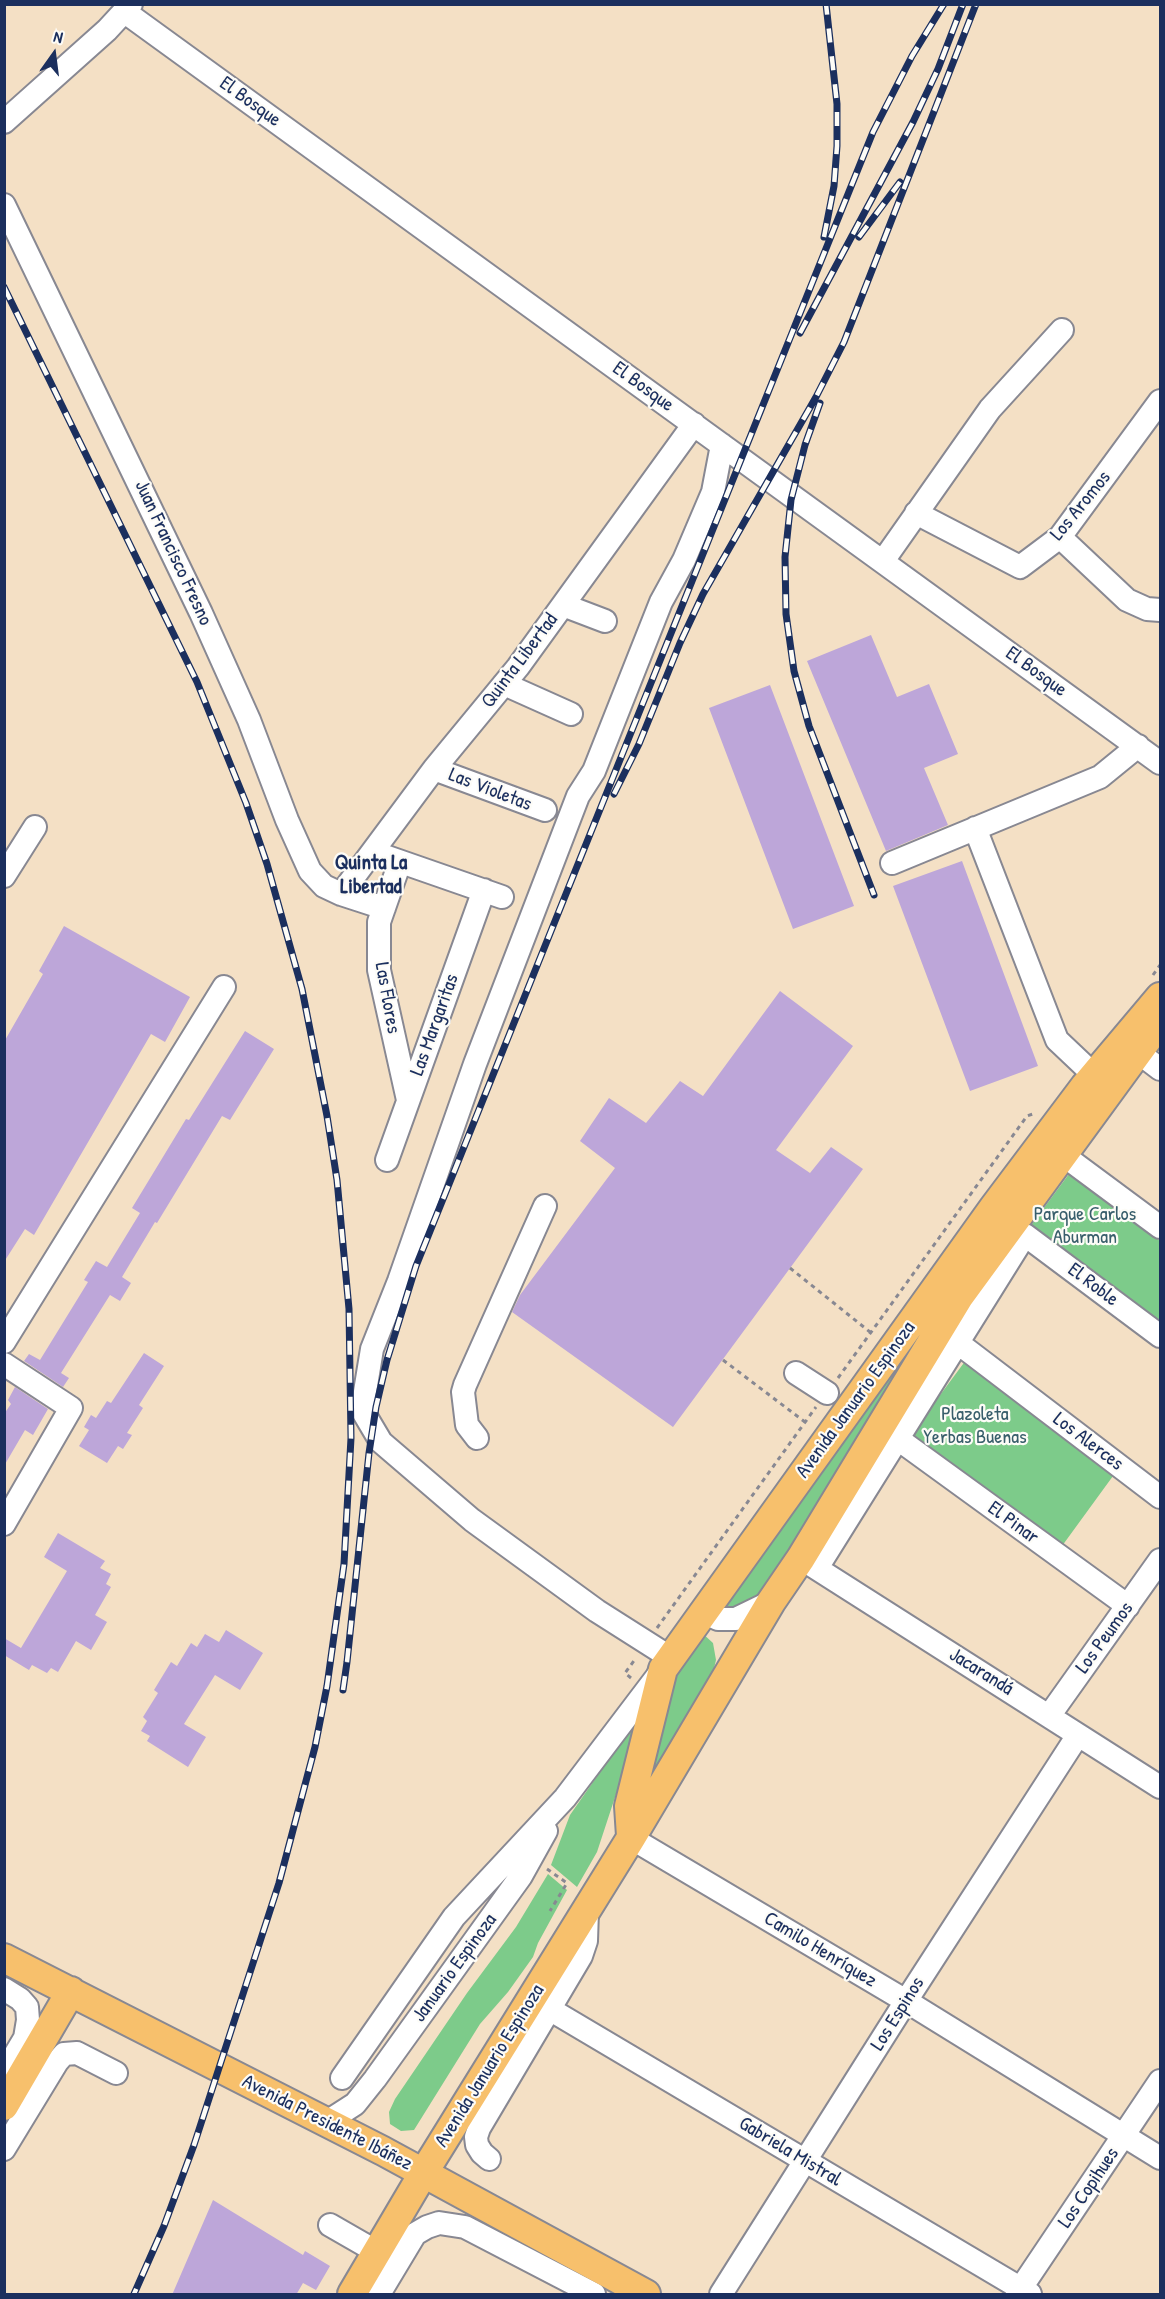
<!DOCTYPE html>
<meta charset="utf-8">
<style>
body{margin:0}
#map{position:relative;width:1165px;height:2299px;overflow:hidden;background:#f4e0c5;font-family:"Patrick Hand",sans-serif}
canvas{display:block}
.frame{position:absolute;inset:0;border:6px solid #1b2f5e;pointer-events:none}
.north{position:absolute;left:24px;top:24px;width:60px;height:60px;-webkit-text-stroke:4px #fdfcf7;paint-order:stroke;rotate:14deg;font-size:16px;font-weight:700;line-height:24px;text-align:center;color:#1b2f5e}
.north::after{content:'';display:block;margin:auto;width:21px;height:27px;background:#1b2f5e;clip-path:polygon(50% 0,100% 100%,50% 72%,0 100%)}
</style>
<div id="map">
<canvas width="1165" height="2299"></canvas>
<div class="frame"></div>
<div class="north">N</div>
</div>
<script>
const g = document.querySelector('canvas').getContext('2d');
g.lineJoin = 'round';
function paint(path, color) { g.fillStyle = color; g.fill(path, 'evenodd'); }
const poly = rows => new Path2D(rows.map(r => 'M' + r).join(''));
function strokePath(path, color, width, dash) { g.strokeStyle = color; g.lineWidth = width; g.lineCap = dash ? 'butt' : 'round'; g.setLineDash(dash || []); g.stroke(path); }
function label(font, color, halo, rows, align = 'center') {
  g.font = font + ' "Patrick Hand",sans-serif'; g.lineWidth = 4.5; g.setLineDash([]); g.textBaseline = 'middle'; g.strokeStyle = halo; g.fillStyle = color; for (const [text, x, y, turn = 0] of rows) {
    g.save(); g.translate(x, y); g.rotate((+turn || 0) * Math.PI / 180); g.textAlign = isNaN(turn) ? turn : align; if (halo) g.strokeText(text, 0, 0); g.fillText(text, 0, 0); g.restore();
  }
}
paint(poly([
 [1069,1174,1160,1241,1160,1323,1029,1228],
 [928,1315,922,1337,763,1598,738,1611,717,1611],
 [966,1360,1113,1476,1062,1546,909,1437],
 [701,1632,713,1643,716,1660,711,1681,631,1817,661,1710,682,1659],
 [644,1709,597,1852,577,1887,551,1865,570,1815],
 [548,1874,567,1890,538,1943,533,1957,508,1992,480,2024,414,2130,401,2131,390,2124,389,2112,395,2099,467,1993,516,1927]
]), '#7dcb8a');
paint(poly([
 [871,635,897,697,929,684,958,754,924,768,948,825,886,851,807,661],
 [770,685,854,906,793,929,709,708],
 [962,861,1038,1066,970,1091,893,886],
 [64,926,190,997,165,1042,151,1034,34,1235,25,1229,4,1262,4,1042,43,974,39,971],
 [780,991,853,1046,776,1150,810,1173,831,1147,863,1169,673,1427,512,1312,520,1295,615,1168,580,1141,609,1098,646,1123,680,1081,703,1096],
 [245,1031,274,1049,230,1120,222,1116,157,1223,155,1222,122,1277,131,1283,120,1301,110,1295,61,1373,69,1378,63,1387,24,1361,29,1354,40,1360,88,1282,84,1280,96,1261,107,1267,140,1213,132,1208,186,1119,189,1120],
 [144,1353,164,1366,139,1405,143,1408,127,1433,132,1435,123,1449,118,1446,107,1463,79,1446,89,1430,84,1427,91,1415,96,1418,107,1401,111,1403],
 [15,1387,48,1409,33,1435,25,1430,4,1466,4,1414,11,1404,8,1400],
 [58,1533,105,1561,100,1568,111,1574,106,1584,111,1587,95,1615,107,1622,91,1650,76,1641,58,1672,51,1668,47,1673,32,1665,29,1670,4,1655,4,1638,21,1648,67,1571,44,1557],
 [226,1630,263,1653,240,1690,215,1675,184,1724,206,1737,188,1767,147,1741,150,1736,141,1731,147,1721,143,1717,158,1693,154,1690,171,1662,177,1666,191,1643,197,1647,205,1634,219,1642],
 [213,2200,303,2255,305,2251,330,2266,316,2290,303,2283,296,2295,172,2295]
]), '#bda6d9');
const minor = poly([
 [125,12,1160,763],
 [4,122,107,30,131,4],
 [4,205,201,613,249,720,287,820,310,871,324,886,341,894,384,908],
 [916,513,1020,567,1060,537,1160,401],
 [1060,537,1127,600,1147,609,1160,610],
 [883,561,990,409,1062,330],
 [563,605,605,621],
 [504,684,571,714],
 [434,769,545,810],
 [975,828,1057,1040,1094,1075],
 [387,857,502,897],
 [400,862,379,922,379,970,408,1100],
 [892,863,1100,777,1138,746],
 [4,876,35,827],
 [341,894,434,769,518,667,694,424],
 [1139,1053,1160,1069],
 [1063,1155,1160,1227],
 [387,1160,484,890],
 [4,1342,224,987],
 [958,1343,1160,1497],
 [4,1364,71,1408,4,1524],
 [796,1373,827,1393],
 [477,1438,467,1425,463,1392,465,1385,545,1206],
 [898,1439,1128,1606],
 [805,1561,1160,1787],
 [817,1568,1025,1235,1160,1336],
 [703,1612,718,1619,736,1619,771,1602],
 [671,1658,597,1611,472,1520,381,1442,362,1410,372,1349,399,1281,475,1064,578,796,594,771,661,602,684,560,713,492,722,445],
 [1049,1716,1160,1560],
 [631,1838,906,2001,1160,2158],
 [4,1989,20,1999,27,2007,28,2020,25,2038,4,2073],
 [551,2010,1030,2294],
 [342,2078,454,1917,565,1798,659,1674],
 [327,2122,355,2104,375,2079,521,1876,546,1831],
 [4,2149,57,2062,64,2054,77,2053,116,2073],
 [489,2159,482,2153,477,2145,476,2137,479,2128,581,1956,586,1941,587,1911],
 [330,2225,377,2252],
 [379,2294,415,2234,427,2227,439,2223,465,2227,594,2294],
 [721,2294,906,2001,1078,1735],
 [1017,2294,1160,2081]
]);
const major = poly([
 [631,1836,629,1806,663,1669,994,1207,1085,1086,1160,997],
 [4,1958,383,2151,646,2294],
 [4,2106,71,1991],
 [352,2294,424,2172,631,1838,771,1602,801,1558,959,1297,1160,1022]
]);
strokePath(minor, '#888892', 26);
strokePath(major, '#888892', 32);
strokePath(poly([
 [1153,975,1160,965],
 [790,1268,870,1332],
 [723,1360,805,1422],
 [838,1378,1027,1116,1036,1113],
 [657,1628,816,1407],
 [631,1678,625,1673,636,1658],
 [547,1869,567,1883,550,1911]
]), '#888892', 3, [4.5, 4.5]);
strokePath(minor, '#fff', 22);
strokePath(major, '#f7c06c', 28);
const rail = poly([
 [824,237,834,186,837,146,837,104,826,4],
 [859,237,900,182],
 [4,287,197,682,246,803,267,864,302,989,327,1116,337,1180,349,1309,351,1438,344,1564,327,1686,315,1747,279,1883,194,2145,164,2226,134,2294],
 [800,333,913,122,938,69,963,4],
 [820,403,805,445,791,500,785,557,786,614,794,671,809,726,874,895],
 [614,794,639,744,680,643,703,594,816,397,844,342,976,4],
 [343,1690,347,1662,369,1453,376,1407,387,1360,416,1266,873,132,912,56,944,4]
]);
strokePath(rail, '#1b2f5e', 7);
strokePath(rail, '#fdfcf7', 4.5, [14]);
label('20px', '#1b2f5e', '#fdfcf7', [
 ["El Bosque",250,102,36],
 ["El Bosque",643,387,36],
 ["Los Aromos",1081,506,-51],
 ["Juan Francisco Fresno",173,553,65],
 ["Quinta Libertad",520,661,-53],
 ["El Bosque",1036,672,36],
 ["Las Violetas",490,790,21],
 ["Las Flores",387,998,80],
 ["Las Margaritas",435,1025,-70],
 ["El Roble",1093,1285,37],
 ["Avenida Januario Espinoza",856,1400,-54],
 ["Los Alerces",1088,1442,37],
 ["El Pinar",1013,1523,36],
 ["Los Peumos",1105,1638,-54],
 ["Jacarandá",981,1672,32],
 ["Camilo Henríquez",820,1950,31],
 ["Januario Espinoza",455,1968,-54],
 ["Los Espinos",898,2014,-58],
 ["Avenida Januario Espinoza",490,2066,-58],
 ["Avenida Presidente Ibáñez",327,2123,27],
 ["Gabriela Mistral",790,2152,31],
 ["Los Copihues",1089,2188,-56]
]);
label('20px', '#385e6b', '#fdfcf7', [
 ["Parque Carlos",1085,1215],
 ["Aburman",1085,1238],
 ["Plazoleta",975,1415],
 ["Yerbas Buenas",975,1438]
]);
label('bold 21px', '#1b2f5e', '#fdfcf7', [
 ["Quinta La",371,863],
 ["Libertad",371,887]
]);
</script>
